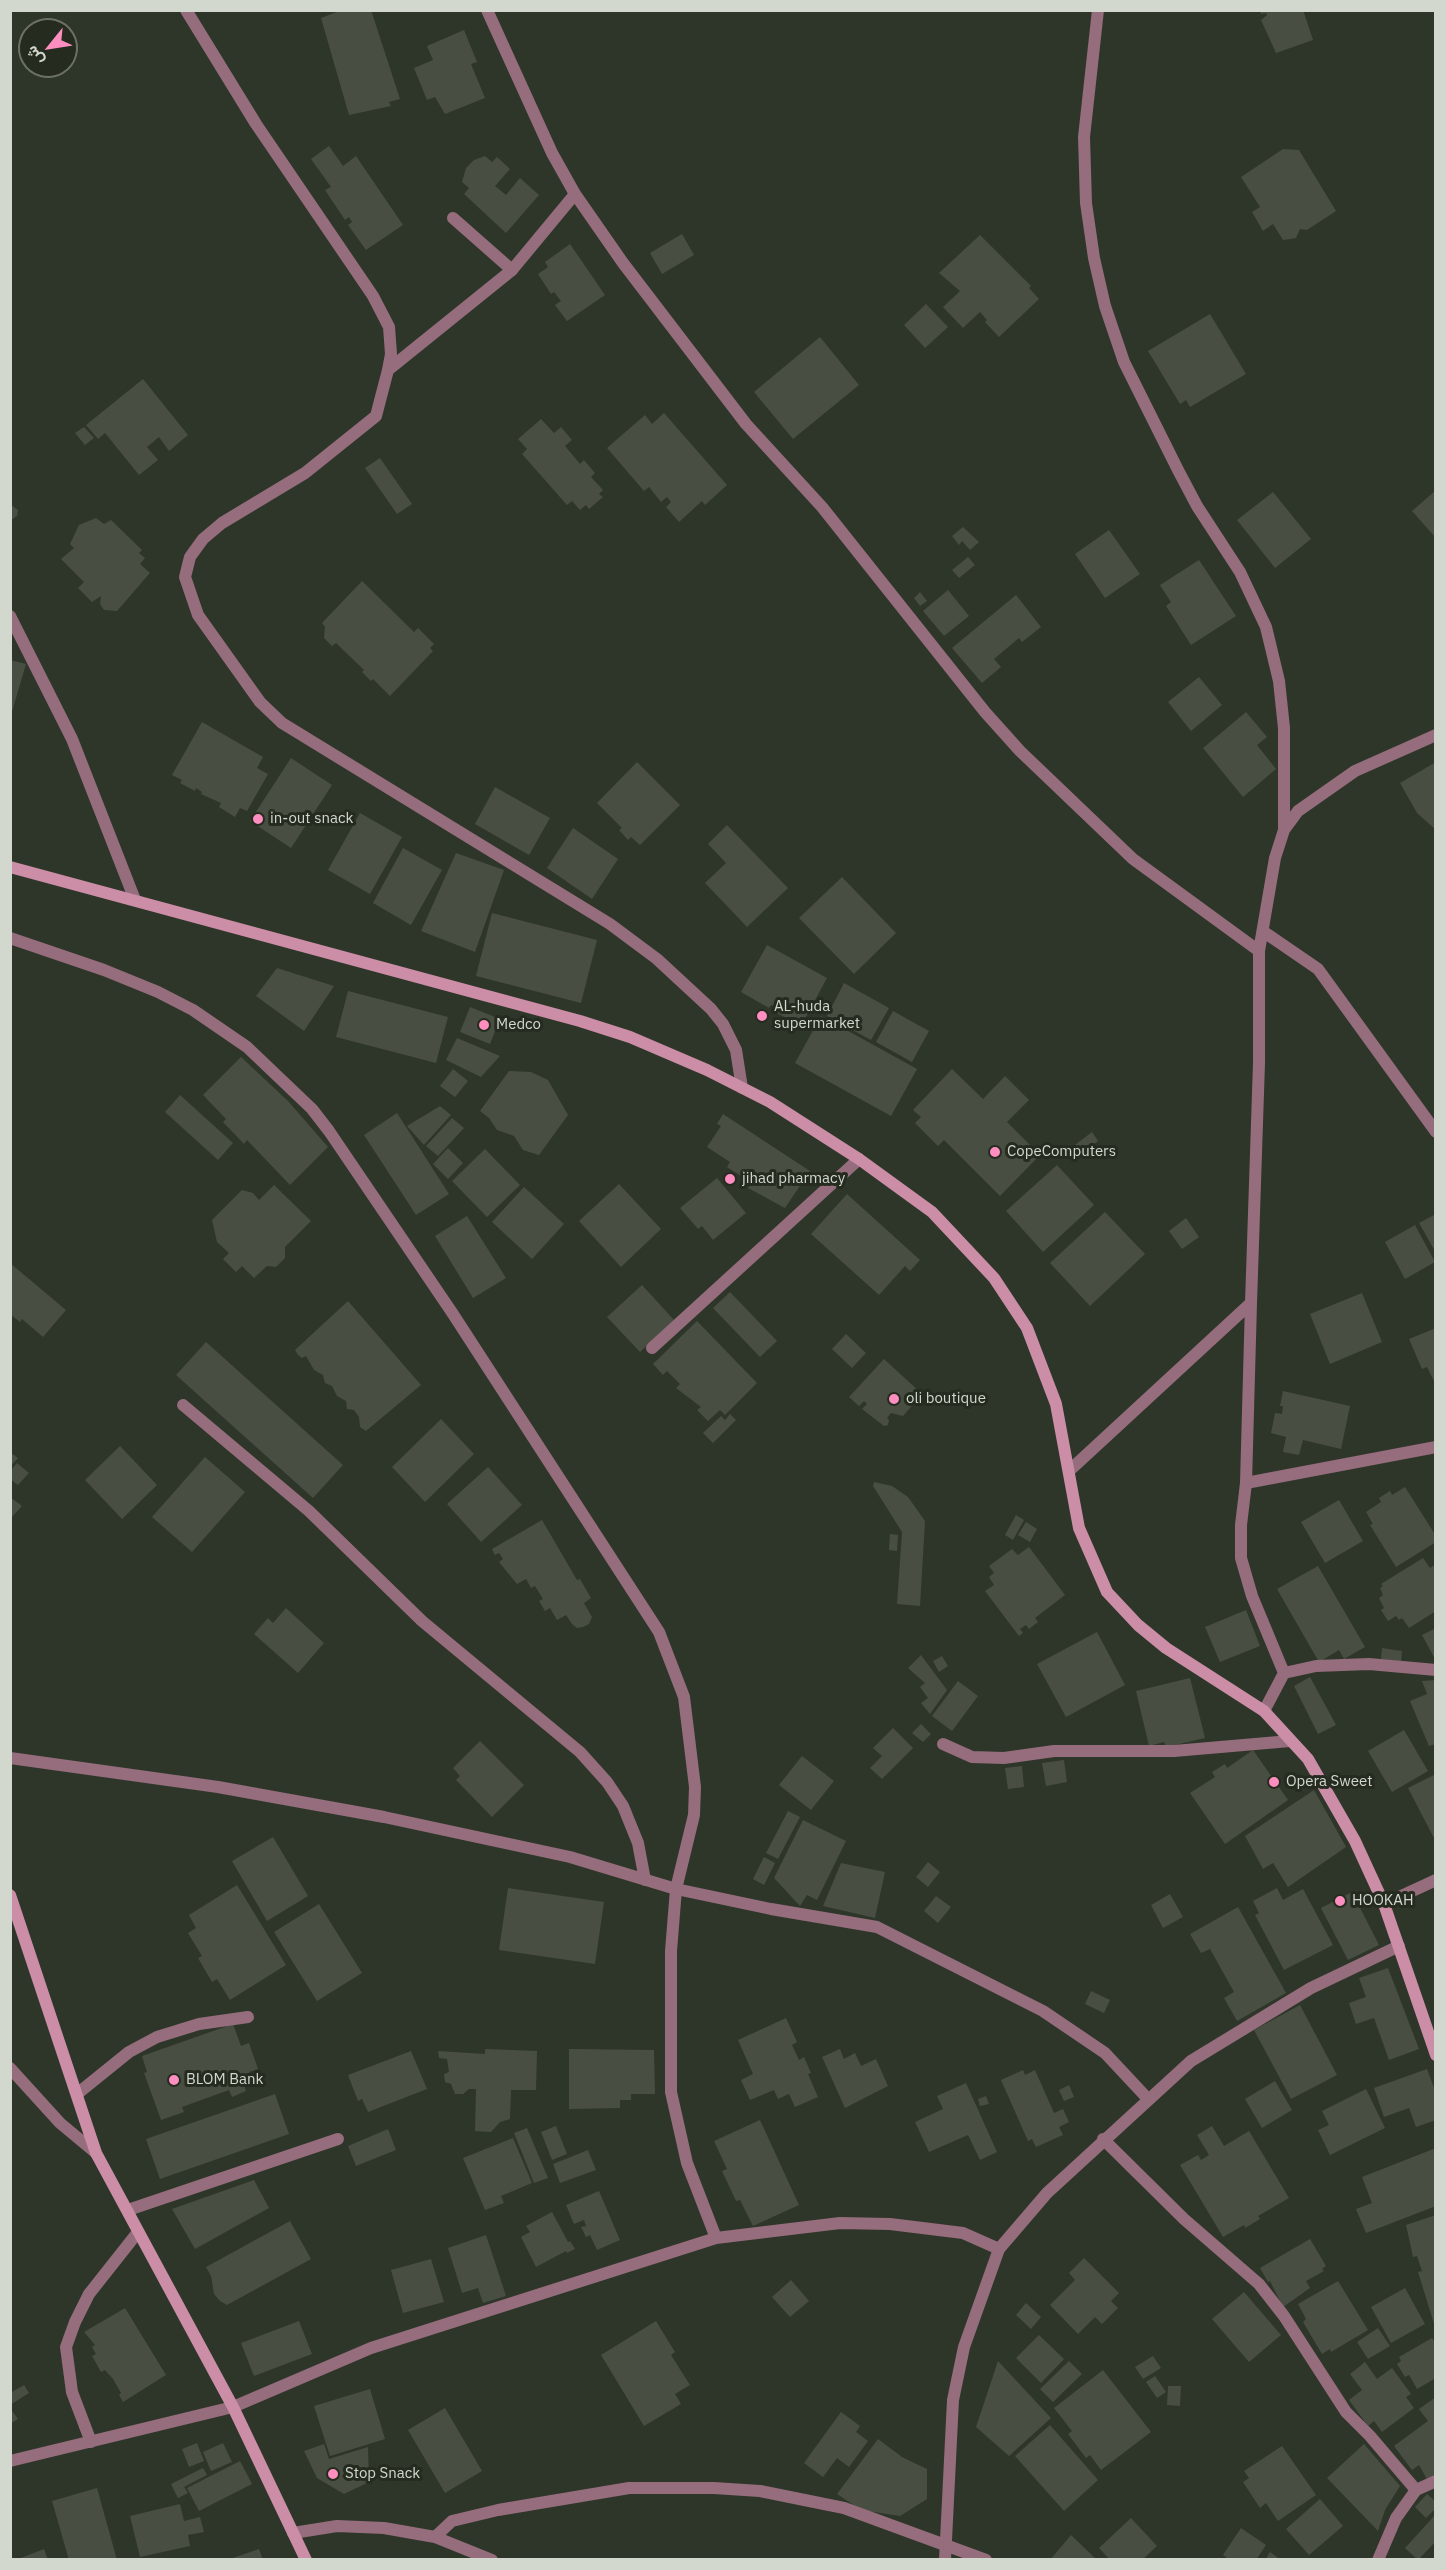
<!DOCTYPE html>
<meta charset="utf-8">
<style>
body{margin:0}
#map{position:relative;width:1446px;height:2570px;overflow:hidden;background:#2e3629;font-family:"IBM Plex Sans",Vazirmatn,sans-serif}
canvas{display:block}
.frame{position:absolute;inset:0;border:12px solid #d3d8cf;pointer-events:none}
.north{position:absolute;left:18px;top:18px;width:60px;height:60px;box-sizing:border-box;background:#252c1f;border:2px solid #6b7165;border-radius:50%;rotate:240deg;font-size:16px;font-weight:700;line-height:24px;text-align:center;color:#d3d8cf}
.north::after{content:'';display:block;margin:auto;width:21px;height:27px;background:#fd8ebf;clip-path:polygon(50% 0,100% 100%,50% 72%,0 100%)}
</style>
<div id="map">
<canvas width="1446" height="2570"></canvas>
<div class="frame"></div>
<div class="north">ش</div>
</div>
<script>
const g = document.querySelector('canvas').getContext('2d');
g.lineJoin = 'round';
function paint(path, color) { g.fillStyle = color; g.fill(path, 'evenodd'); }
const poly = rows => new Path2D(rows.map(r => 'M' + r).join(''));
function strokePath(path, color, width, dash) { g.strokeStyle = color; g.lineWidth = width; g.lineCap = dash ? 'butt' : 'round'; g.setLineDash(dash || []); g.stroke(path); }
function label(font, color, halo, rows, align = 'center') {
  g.font = font + ' "IBM Plex Sans",sans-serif'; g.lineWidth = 6; g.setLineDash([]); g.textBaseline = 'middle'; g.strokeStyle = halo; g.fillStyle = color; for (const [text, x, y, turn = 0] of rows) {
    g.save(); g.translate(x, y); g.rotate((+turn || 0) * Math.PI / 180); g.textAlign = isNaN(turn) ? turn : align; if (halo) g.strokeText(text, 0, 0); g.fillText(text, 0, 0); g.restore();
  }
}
paint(poly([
 [342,10,371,10,400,99,389,102,391,106,349,115,321,18],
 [1260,10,1303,10,1313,40,1276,53,1261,20,1267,15,1266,13,1261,14],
 [464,30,477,62,471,64,485,98,445,114,435,97,427,100,414,68,433,60,427,46],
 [329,146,343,166,356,156,403,225,366,250,348,225,352,222,349,217,345,220,325,190,331,187,311,159],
 [1283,149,1299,150,1336,211,1307,230,1300,229,1296,238,1290,239,1283,240,1273,224,1263,231,1252,212,1260,207,1241,177],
 [485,156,492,162,497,157,510,169,495,186,506,195,520,178,539,195,506,233,464,194,469,188,462,182,466,168,474,160],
 [682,234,694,255,662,274,650,253],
 [980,235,1031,286,1029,288,1039,299,999,337,985,322,987,320,980,312,963,328,943,307,960,291,939,273],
 [570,244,605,295,567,321,555,305,561,301,554,292,551,294,538,274,548,267,545,262],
 [926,304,948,327,925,348,904,325],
 [1210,314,1246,374,1190,407,1186,400,1180,404,1148,351],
 [820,337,859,385,793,439,754,392],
 [143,379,188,435,169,451,159,437,147,447,158,460,139,475,105,433,98,439,86,425],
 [664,413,727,485,705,505,702,501,679,522,666,507,671,502,667,497,661,502,649,487,644,491,607,448,645,415,652,424],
 [541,419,554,433,561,427,572,440,565,446,580,464,584,460,595,473,591,477,603,490,599,494,603,497,589,509,586,505,580,510,572,501,567,505,522,454,527,449,518,439],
 [84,427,94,438,85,445,75,433],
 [380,458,412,504,397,514,365,468],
 [1436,490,1436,538,1412,511],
 [1273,492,1311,539,1275,568,1237,520],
 [10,504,18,510,17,516,10,521],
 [96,518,104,524,111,520,142,550,139,553,145,558,140,564,150,573,117,611,104,610,100,604,101,596,92,602,78,588,84,582,61,559,74,548,70,544,79,525],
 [963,527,979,542,970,550,962,541,959,545,952,536],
 [1109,530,1140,574,1105,598,1075,554],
 [968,557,975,565,959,578,952,570],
 [1199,560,1236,616,1191,645,1166,606,1171,602,1160,585],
 [362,581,414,632,418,628,434,644,430,648,433,651,390,696,373,679,371,681,362,672,364,670,336,643,332,646,324,638,325,627,322,623],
 [948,590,969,616,944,636,923,611],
 [920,592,927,601,920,606,914,598],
 [1016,595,1041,627,1022,642,1019,638,994,659,1001,667,982,683,952,648],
 [10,660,26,664,11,715,10,715],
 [1199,677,1222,705,1191,731,1168,702],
 [1246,712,1267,737,1257,745,1276,769,1243,797,1203,748],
 [202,722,263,757,257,768,268,774,247,811,240,808,235,817,219,807,221,803,201,794,202,792,196,788,195,791,180,783,182,780,172,775],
 [291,758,332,785,291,848,250,821],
 [637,762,680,805,640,845,631,837,628,840,619,830,622,828,597,803],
 [1436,762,1436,830,1417,813,1400,783],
 [495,787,550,818,529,855,475,824],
 [360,813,402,837,370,894,328,870],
 [727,825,788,888,747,927,705,883,726,863,708,844],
 [573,828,618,859,592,899,547,868],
 [403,848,442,870,411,925,373,903],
 [456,853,504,870,475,952,421,931],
 [842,877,896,933,854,974,799,918],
 [492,913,597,940,581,1003,476,976],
 [767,945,827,978,801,1026,775,1012,778,1008,771,1005,769,1008,741,992],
 [277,968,334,986,304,1031,256,996],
 [844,983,889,1008,871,1040,827,1016],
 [348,991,448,1017,436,1063,336,1037],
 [470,1007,500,1019,490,1044,460,1032],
 [893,1011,929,1031,912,1062,876,1042],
 [821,1016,917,1069,891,1116,795,1063],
 [457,1038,500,1056,481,1077,446,1060],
 [241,1057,288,1101,328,1147,290,1185,247,1140,244,1144,223,1122,226,1119,203,1095],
 [453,1069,468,1081,455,1097,440,1086],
 [952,1069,983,1099,1005,1076,1029,1100,1007,1122,1040,1155,1000,1196,944,1140,938,1146,915,1123,921,1117,913,1110],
 [509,1071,531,1072,548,1080,568,1115,539,1155,523,1150,514,1136,497,1130,489,1118,480,1111],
 [180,1095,233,1143,218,1160,165,1112],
 [440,1106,451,1115,424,1145,407,1126],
 [397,1113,449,1194,416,1215,364,1135],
 [723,1114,810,1171,785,1208,748,1188,752,1183,727,1167,730,1162,707,1147,721,1126,717,1124],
 [452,1118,464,1128,438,1156,426,1146],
 [1092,1132,1098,1141,1082,1154,1075,1145],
 [448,1148,463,1163,448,1179,433,1164],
 [485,1149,520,1185,487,1217,452,1181],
 [1057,1165,1094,1205,1043,1252,1006,1211],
 [717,1178,746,1213,713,1240,702,1226,698,1229,680,1208],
 [619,1184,661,1229,621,1267,579,1221],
 [274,1185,311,1221,285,1247,285,1258,276,1267,267,1266,254,1278,242,1266,236,1272,223,1259,229,1253,217,1242,212,1220,242,1190,253,1193,259,1200],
 [524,1187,564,1224,532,1259,492,1222],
 [847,1194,920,1260,910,1271,905,1266,879,1295,811,1234],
 [1105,1212,1145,1254,1090,1306,1050,1263],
 [1436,1214,1436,1253,1419,1223],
 [467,1216,506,1278,473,1298,435,1236],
 [1186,1218,1199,1237,1182,1249,1169,1231],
 [1415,1225,1435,1262,1405,1279,1385,1242],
 [10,1263,66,1310,43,1337,22,1319,20,1322,10,1314],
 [642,1285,674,1320,640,1352,607,1317],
 [730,1292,777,1341,760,1357,713,1308],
 [1362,1293,1382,1342,1330,1364,1310,1314],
 [348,1301,421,1385,366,1431,360,1427,359,1417,354,1410,347,1409,346,1401,337,1396,332,1386,325,1383,323,1375,314,1370,306,1356,302,1358,298,1355,295,1350],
 [697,1321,757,1383,725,1415,720,1410,708,1421,697,1410,701,1407,676,1388,680,1384,667,1371,663,1375,653,1364],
 [1436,1328,1436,1385,1427,1367,1422,1369,1409,1339],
 [846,1334,866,1353,852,1368,832,1349],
 [206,1342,343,1465,313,1498,176,1375],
 [884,1359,922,1394,903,1416,891,1413,887,1418,889,1420,888,1425,884,1426,862,1409,867,1404,864,1401,859,1406,849,1397],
 [1283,1391,1350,1406,1341,1449,1303,1440,1299,1455,1283,1452,1286,1437,1271,1433,1275,1413,1282,1414,1283,1406,1280,1406],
 [730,1414,736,1420,713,1443,703,1433,721,1416,725,1420],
 [441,1419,474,1454,425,1502,392,1467],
 [120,1446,157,1485,122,1519,85,1480],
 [10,1452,18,1458,10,1467],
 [205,1457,245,1492,192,1552,152,1517],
 [17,1463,29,1473,18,1485,10,1479,10,1471],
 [488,1467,522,1505,481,1542,447,1504],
 [874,1482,892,1486,908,1497,925,1521,920,1606,897,1604,902,1532,873,1486],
 [1405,1487,1436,1536,1436,1542,1396,1567,1370,1525,1373,1524,1366,1512,1381,1502,1379,1498,1390,1491,1392,1495],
 [10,1497,22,1506,10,1519],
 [1339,1500,1363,1541,1325,1563,1301,1522],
 [1016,1515,1024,1520,1013,1540,1005,1535],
 [542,1520,577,1580,580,1579,591,1598,584,1603,592,1617,589,1624,583,1627,577,1628,572,1624,566,1615,557,1620,550,1608,545,1611,539,1601,543,1599,535,1586,531,1588,526,1579,517,1584,499,1562,503,1559,499,1553,495,1555,492,1549],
 [1026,1522,1037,1529,1030,1542,1018,1535],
 [890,1534,898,1535,897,1551,889,1550],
 [1029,1547,1065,1595,1035,1618,1038,1622,1029,1629,1026,1625,1020,1629,1023,1633,1019,1636,985,1591,994,1585,989,1577,994,1573,989,1566,1012,1549,1018,1555],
 [1423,1558,1430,1568,1436,1564,1436,1611,1409,1628,1402,1618,1399,1620,1396,1616,1388,1621,1381,1610,1384,1608,1379,1598,1383,1595,1380,1588,1383,1586,1381,1584],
 [1318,1566,1365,1647,1344,1659,1339,1650,1319,1662,1277,1589],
 [286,1608,324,1643,298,1673,254,1634,268,1618,273,1623],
 [1246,1610,1260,1646,1220,1662,1205,1627],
 [1436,1628,1436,1661,1422,1635],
 [1097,1632,1125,1685,1066,1717,1037,1664],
 [1382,1648,1402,1651,1401,1662,1381,1659],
 [921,1655,947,1690,930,1714,921,1703,928,1698,920,1687,925,1683,908,1668],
 [942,1656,948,1666,939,1672,933,1661],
 [1310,1677,1336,1725,1318,1734,1294,1686],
 [1190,1678,1205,1738,1166,1747,1164,1742,1149,1746,1136,1691],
 [1436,1680,1436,1744,1429,1746,1410,1701,1427,1694,1422,1681],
 [958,1681,978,1696,952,1731,932,1716],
 [921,1724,931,1734,923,1742,912,1733],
 [893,1728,913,1748,882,1779,870,1768,882,1756,873,1748],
 [1404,1730,1428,1771,1392,1792,1368,1751],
 [480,1741,524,1785,492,1817,456,1780,460,1776,453,1768],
 [1253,1750,1288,1800,1225,1844,1190,1793,1215,1777,1212,1772,1225,1764,1227,1768],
 [802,1756,834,1781,811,1810,779,1785],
 [1064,1760,1067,1782,1046,1786,1042,1763],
 [1022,1766,1024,1787,1008,1789,1005,1768],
 [1436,1774,1436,1842,1408,1788],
 [1314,1790,1346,1847,1288,1887,1273,1863,1263,1869,1245,1836],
 [788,1811,800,1817,778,1859,766,1853],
 [803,1820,846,1841,817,1900,807,1895,800,1906,774,1878],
 [273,1837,308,1896,267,1921,232,1861],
 [764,1857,775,1863,764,1885,753,1879],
 [928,1862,940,1872,928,1887,916,1877],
 [841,1863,885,1872,875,1918,823,1906],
 [237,1885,286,1965,230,2000,217,1979,212,1982,198,1958,202,1956,188,1933,196,1928,189,1915],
 [508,1888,604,1902,595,1964,499,1950],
 [1277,1888,1283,1900,1303,1889,1333,1945,1284,1970,1255,1915,1259,1913,1253,1901],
 [1352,1892,1379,1945,1348,1960,1321,1908],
 [1170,1894,1183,1917,1163,1928,1151,1905],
 [936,1896,951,1907,938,1923,924,1911],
 [319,1904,362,1973,317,2001,274,1932],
 [1238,1907,1286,1993,1237,2021,1224,1998,1234,1992,1210,1949,1201,1953,1190,1934],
 [1388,1968,1419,2049,1389,2060,1374,2018,1356,2024,1349,2003,1366,1997,1359,1978],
 [1091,1991,1110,2000,1104,2013,1085,2004],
 [1300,2005,1337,2075,1291,2099,1254,2030],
 [786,2018,797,2042,792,2045,799,2060,804,2057,811,2073,808,2074,818,2097,795,2107,789,2094,778,2099,774,2090,750,2100,741,2080,753,2074,738,2040],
 [233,2024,241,2046,249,2043,258,2069,249,2072,253,2082,244,2085,246,2091,232,2097,229,2090,182,2107,184,2112,161,2120,144,2073,147,2072,142,2056],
 [485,2049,537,2051,536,2090,511,2090,510,2119,500,2122,491,2132,475,2131,476,2089,469,2089,463,2094,455,2094,451,2084,445,2082,444,2074,449,2072,447,2059,439,2058,438,2051,485,2054],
 [569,2049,654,2050,655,2094,631,2094,631,2100,620,2100,620,2108,569,2109],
 [840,2049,844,2059,855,2053,861,2066,876,2059,888,2086,845,2108,822,2057],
 [411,2051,427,2089,368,2112,362,2099,358,2101,348,2075],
 [1427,2069,1436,2093,1436,2120,1416,2127,1409,2108,1384,2117,1374,2088],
 [1023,2070,1025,2075,1035,2070,1054,2113,1063,2109,1069,2122,1059,2127,1063,2135,1036,2147,1032,2139,1028,2141,1001,2080],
 [1275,2081,1292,2110,1262,2128,1245,2099],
 [966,2083,997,2152,980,2160,968,2135,929,2152,915,2122,943,2109,937,2096],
 [1069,2085,1074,2097,1064,2101,1059,2090],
 [1366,2089,1385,2128,1330,2155,1318,2130,1329,2125,1322,2111],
 [275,2094,289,2134,160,2179,146,2139],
 [986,2096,989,2104,980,2106,978,2099],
 [760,2120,799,2205,753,2226,740,2200,736,2201,722,2171,727,2169,714,2141],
 [556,2126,567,2154,552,2160,541,2132],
 [1212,2126,1224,2146,1249,2131,1289,2198,1258,2216,1260,2219,1245,2228,1244,2225,1223,2237,1180,2165,1198,2155,1201,2160,1209,2155,1197,2135],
 [527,2128,548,2178,534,2183,514,2133],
 [388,2129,396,2150,356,2166,348,2146],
 [513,2138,532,2183,501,2196,504,2203,485,2210,463,2158],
 [1436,2148,1436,2206,1366,2233,1356,2209,1372,2203,1362,2177],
 [588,2150,596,2170,560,2183,553,2164],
 [254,2180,269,2208,195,2249,172,2209],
 [599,2191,620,2240,597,2250,590,2235,586,2237,581,2227,586,2226,584,2220,574,2224,566,2205],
 [552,2212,568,2242,570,2241,575,2249,567,2253,566,2251,536,2267,521,2237,530,2232,526,2226],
 [1436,2215,1436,2327,1435,2327,1418,2272,1422,2271,1417,2256,1413,2257,1406,2225],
 [290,2221,311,2259,227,2305,220,2301,214,2294,211,2276,206,2267],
 [486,2235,506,2296,483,2303,478,2288,462,2293,448,2248],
 [1310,2239,1326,2266,1322,2269,1324,2271,1306,2281,1310,2288,1283,2307,1270,2281,1268,2282,1260,2268],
 [1084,2258,1119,2293,1111,2301,1118,2308,1102,2324,1095,2317,1078,2334,1050,2305,1075,2280,1069,2273],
 [431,2259,444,2302,403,2313,391,2270],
 [791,2280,809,2301,790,2317,772,2297],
 [1338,2281,1368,2330,1331,2352,1330,2349,1322,2354,1303,2322,1306,2319,1298,2304],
 [1405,2288,1425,2324,1391,2343,1371,2307],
 [1244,2292,1281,2335,1249,2362,1212,2319],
 [1026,2303,1041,2317,1031,2329,1016,2315],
 [125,2308,166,2375,123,2402,119,2395,121,2393,113,2379,105,2370,101,2372,92,2356,96,2354,92,2347,95,2345,84,2332],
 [299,2321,312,2354,254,2376,241,2343],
 [656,2321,675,2352,671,2355,690,2385,675,2394,681,2404,644,2426,601,2355],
 [1378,2328,1390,2346,1368,2359,1357,2342],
 [1039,2335,1064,2359,1041,2383,1016,2358],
 [1432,2338,1436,2344,1436,2378,1417,2389,1409,2375,1405,2377,1397,2364,1401,2361,1399,2357],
 [1153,2356,1161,2368,1143,2379,1135,2367],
 [998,2361,1051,2418,1009,2456,976,2427],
 [1069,2361,1082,2374,1053,2402,1040,2389],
 [1365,2362,1377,2379,1392,2368,1411,2394,1406,2397,1414,2408,1382,2432,1374,2421,1368,2426,1349,2400,1362,2390,1350,2374],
 [1103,2370,1151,2432,1101,2470,1090,2455,1086,2458,1068,2434,1072,2431,1054,2408],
 [1155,2376,1166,2392,1157,2398,1146,2382],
 [24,2385,29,2393,10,2405,10,2393],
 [1168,2386,1181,2386,1180,2406,1167,2405],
 [370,2389,385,2439,330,2456,314,2406],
 [1436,2397,1436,2476,1428,2481,1419,2465,1412,2470,1394,2446,1428,2421,1419,2409],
 [10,2408,18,2419,10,2424],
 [445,2408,482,2471,445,2493,408,2430],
 [841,2412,860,2426,856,2432,868,2441,849,2467,837,2458,823,2477,804,2463],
 [1050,2425,1098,2480,1064,2511,1015,2456],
 [878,2439,902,2457,927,2469,927,2499,900,2516,861,2510,837,2494],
 [197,2443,204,2461,189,2467,182,2449],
 [223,2443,232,2462,211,2471,203,2452],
 [324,2444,329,2459,368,2447,369,2482,344,2494,317,2478,304,2451],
 [1364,2444,1400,2486,1385,2510,1378,2531,1327,2478],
 [1282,2446,1316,2495,1278,2521,1266,2503,1260,2508,1243,2482,1249,2478,1244,2471],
 [240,2461,252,2484,199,2511,187,2488],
 [203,2468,207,2475,184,2487,188,2493,178,2498,171,2484],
 [97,2488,117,2560,69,2560,52,2501],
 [1427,2494,1436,2502,1436,2508,1426,2518,1415,2507],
 [1320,2499,1343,2526,1309,2555,1286,2529],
 [180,2504,184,2521,200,2517,204,2532,188,2535,190,2546,140,2557,130,2516],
 [1436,2514,1436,2541,1418,2560,1405,2548],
 [1131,2518,1157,2546,1142,2560,1110,2560,1099,2548],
 [1241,2528,1266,2545,1256,2560,1230,2560,1223,2555],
 [1071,2535,1097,2560,1050,2560],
 [44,2549,48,2560,18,2560,18,2559],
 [259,2549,263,2560,230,2560,230,2559],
 [1270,2552,1281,2560,1265,2560]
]), '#484f42');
strokePath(poly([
 [186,10,256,124,373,296,389,327,391,354,388,370],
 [453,218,512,270],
 [10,616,72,739,135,900],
 [77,2094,129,2052,157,2037,199,2024,248,2017]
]), '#956d7d', 12);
strokePath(poly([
 [487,10,552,153,575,194,623,263,746,424,822,507,985,712,1020,751,1133,859,1259,951],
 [575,194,512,270,388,370,376,416,305,473,222,523,203,539,190,557,185,577,198,615,260,702,282,723,610,924,657,959,711,1009,723,1024,736,1050,742,1088],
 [1284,830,1298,811,1355,771,1436,735],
 [1264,932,1318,969,1436,1132],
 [10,938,104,970,158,992,193,1010,247,1047,312,1109,329,1131,453,1314,659,1632,684,1697,695,1787,694,1815,676,1889,671,1951,671,2092,687,2163,716,2238],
 [1251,1303,1246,1483,1436,1447],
 [652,1348,859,1159],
 [183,1405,309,1511,422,1621,580,1752,607,1782,623,1806,638,1843,645,1880],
 [1070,1470,1251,1303,1259,1063,1259,951,1275,858,1284,830,1284,728,1279,681,1266,627,1240,572,1197,506,1178,470,1124,362,1105,306,1094,258,1086,203,1084,137,1098,10],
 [1246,1483,1241,1525,1241,1558,1252,1596,1284,1673],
 [1264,1711,1284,1673,1316,1666,1369,1664,1436,1670],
 [943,1744,972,1757,1004,1758,1054,1751,1174,1751,1290,1741],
 [10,1758,218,1787,384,1817,570,1857,676,1889,771,1909,877,1927,1043,2011,1105,2053,1148,2099],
 [10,2068,60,2123,96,2153],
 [1103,2139,1184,2219,1259,2284,1284,2316,1346,2412,1370,2436,1416,2490],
 [128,2210,338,2139],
 [91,2442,72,2392,66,2347,75,2322,89,2294,138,2232],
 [10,2461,233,2407,371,2348,716,2238,840,2223,890,2224,963,2233,999,2249],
 [293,2533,337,2526,384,2528,435,2537,492,2560],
 [435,2537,452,2521,498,2510,629,2488,714,2488,760,2491,844,2508,986,2560],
 [1378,2560,1396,2518,1416,2490,1436,2481]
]), '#956d7d', 12);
strokePath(poly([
 [1384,1904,1436,1880],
 [945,2560,953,2400,964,2347,999,2249,1047,2193,1191,2061,1311,1988,1399,1946]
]), '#956d7d', 12);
strokePath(poly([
 [10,867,580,1021,630,1037,707,1070,770,1102,859,1159,932,1212,994,1278,1027,1328,1056,1404,1079,1528,1107,1592,1138,1625,1166,1648,1264,1711,1308,1759,1355,1841,1384,1904,1436,2055],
 [10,1895,96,2153,233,2407,306,2560]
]), '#cc8da7', 12);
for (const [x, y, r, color] of [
 [258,819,6,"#fd8ebf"],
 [762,1016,6,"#fd8ebf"],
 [484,1025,6,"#fd8ebf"],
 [995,1152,6,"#fd8ebf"],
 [730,1179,6,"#fd8ebf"],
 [894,1399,6,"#fd8ebf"],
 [1274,1782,6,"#fd8ebf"],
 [1340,1901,6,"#fd8ebf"],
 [174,2080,6,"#fd8ebf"],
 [333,2474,6,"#fd8ebf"]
]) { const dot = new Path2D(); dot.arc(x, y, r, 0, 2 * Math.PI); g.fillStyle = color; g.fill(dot); strokePath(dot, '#252c1f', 2); }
label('15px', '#d3d8cf', '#252c1f', [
 ["in-out snack",270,819],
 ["AL-huda",774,1007],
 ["supermarket",774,1024],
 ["Medco",496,1025],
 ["CopeComputers",1007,1152],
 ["jihad pharmacy",742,1179],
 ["oli boutique",906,1399],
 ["Opera Sweet",1286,1782],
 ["HOOKAH",1352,1901],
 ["BLOM Bank",186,2080],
 ["Stop Snack",345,2474]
], 'left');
</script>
